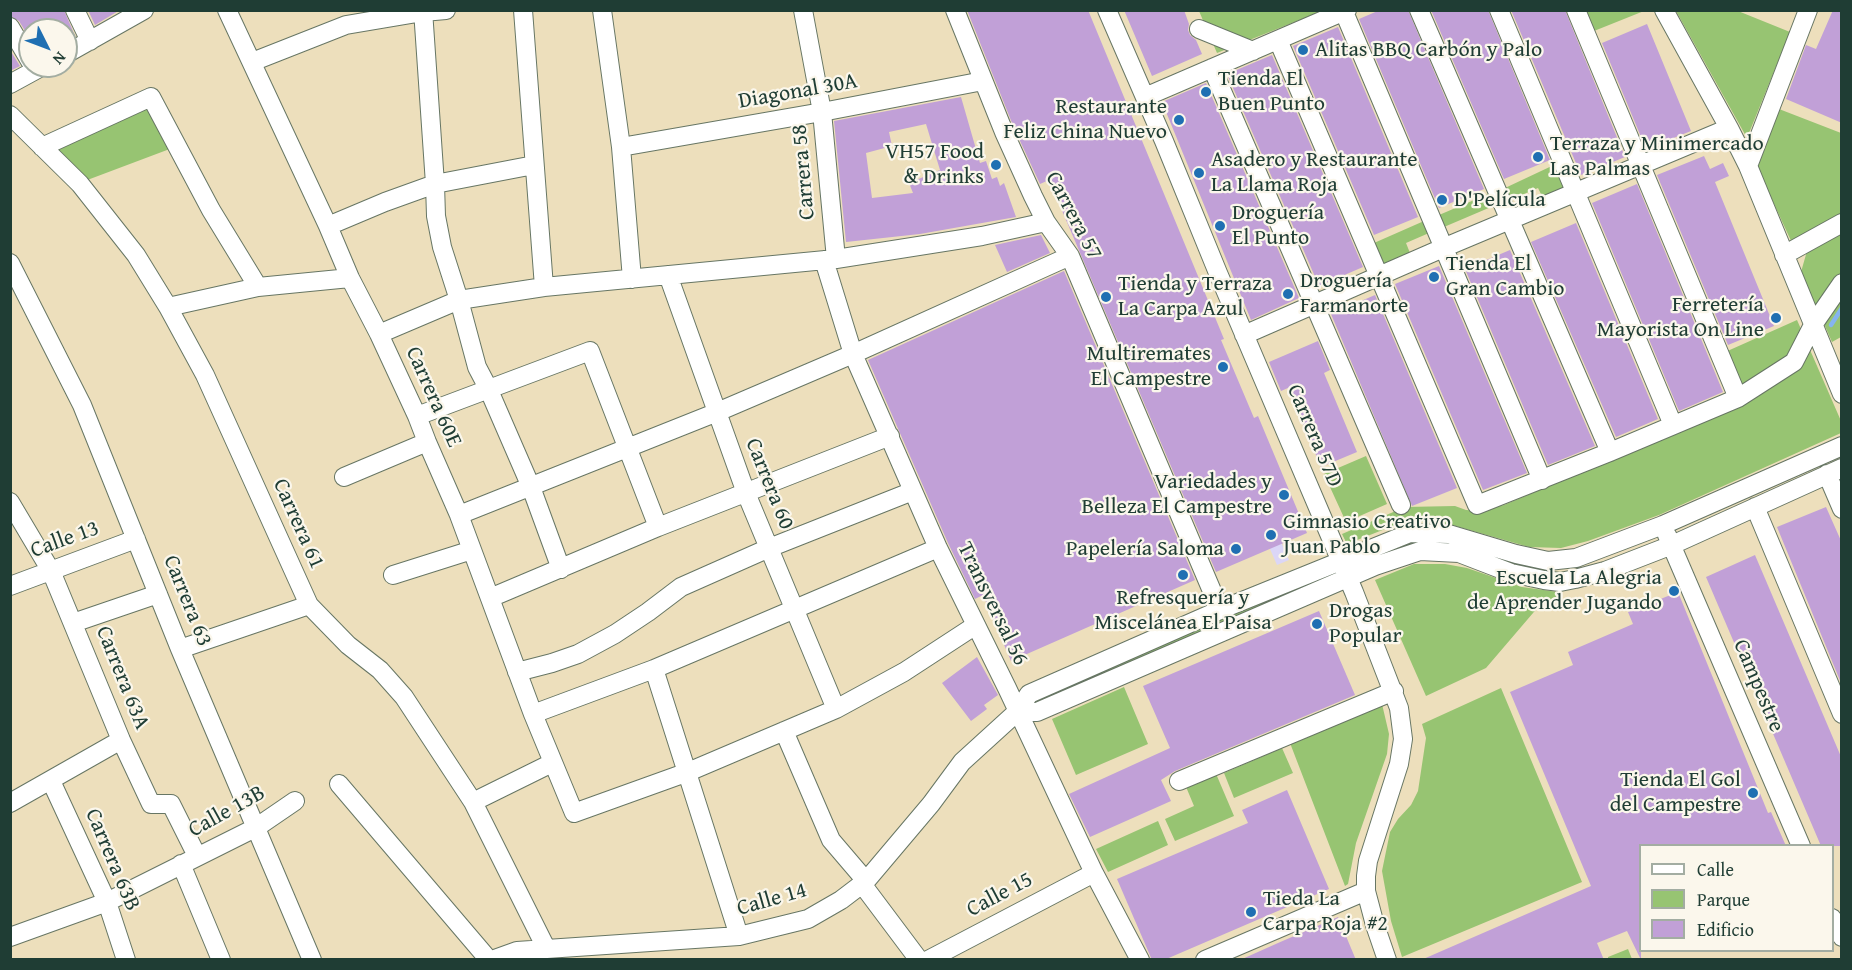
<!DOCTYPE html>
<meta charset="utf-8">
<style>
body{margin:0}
#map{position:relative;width:1852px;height:970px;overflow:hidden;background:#eddfbc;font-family:"Gentium Book Plus",serif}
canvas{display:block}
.frame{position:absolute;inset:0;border:12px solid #1f3d34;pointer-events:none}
.legend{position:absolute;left:1639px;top:844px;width:195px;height:108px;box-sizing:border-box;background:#fbf7ec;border:2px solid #a3ada2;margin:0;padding:8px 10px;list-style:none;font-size:18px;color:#1f3d34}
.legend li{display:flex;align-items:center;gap:12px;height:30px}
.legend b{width:30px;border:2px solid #a3ada2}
.north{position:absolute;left:18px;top:18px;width:60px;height:60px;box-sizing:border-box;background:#fbf7ec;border:2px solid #a3ada2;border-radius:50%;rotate:132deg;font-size:16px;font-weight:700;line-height:24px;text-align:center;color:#1f3d34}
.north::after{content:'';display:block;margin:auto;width:21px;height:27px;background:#1f6fb2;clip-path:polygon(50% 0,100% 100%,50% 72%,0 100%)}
</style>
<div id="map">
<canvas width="1852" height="970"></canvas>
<div class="frame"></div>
<ul class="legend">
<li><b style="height:8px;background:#fff"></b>Calle</li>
<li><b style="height:16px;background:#97c472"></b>Parque</li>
<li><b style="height:16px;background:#c1a0d7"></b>Edificio</li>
</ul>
<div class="north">N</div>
</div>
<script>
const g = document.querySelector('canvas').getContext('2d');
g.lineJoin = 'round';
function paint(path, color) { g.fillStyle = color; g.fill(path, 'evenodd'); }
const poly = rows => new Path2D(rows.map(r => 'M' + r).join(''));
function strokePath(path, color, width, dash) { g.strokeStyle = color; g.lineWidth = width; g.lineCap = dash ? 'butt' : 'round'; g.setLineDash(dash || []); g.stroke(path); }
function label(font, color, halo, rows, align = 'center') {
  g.font = font + ' "Gentium Book Plus",serif'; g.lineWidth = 4.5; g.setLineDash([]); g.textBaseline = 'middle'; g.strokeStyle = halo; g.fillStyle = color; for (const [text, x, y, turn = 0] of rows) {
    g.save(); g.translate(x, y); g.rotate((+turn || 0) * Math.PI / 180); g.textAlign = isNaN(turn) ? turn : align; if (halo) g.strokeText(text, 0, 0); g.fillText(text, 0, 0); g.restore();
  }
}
paint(poly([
 [1271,519,1289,560,1277,565,1259,524]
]), '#dbd6f7');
paint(poly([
 [1199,11,1322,11,1217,53],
 [1586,11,1644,11,1594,31],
 [1676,11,1738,11,1790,32,1747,138],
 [149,100,175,147,82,182,47,146],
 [1779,109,1841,133,1841,216,1792,243,1757,167],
 [1556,164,1566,187,1543,198,1538,188,1510,200,1505,188],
 [1493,192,1498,204,1444,227,1439,215],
 [1424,221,1429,233,1406,243,1410,253,1383,265,1374,243],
 [1841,230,1841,337,1832,342,1801,272,1807,251],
 [1797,320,1841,421,1841,433,1659,515,1588,541,1561,548,1529,547,1452,525,1408,520,1347,544,1342,534,1405,507,1455,506,1466,510,1483,511,1504,505,1744,404,1723,353],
 [1366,456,1387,504,1346,522,1324,474],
 [1414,564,1445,564,1467,568,1522,587,1558,592,1559,595,1551,601,1539,606,1486,668,1426,696,1375,580],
 [1314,578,1316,584,1033,705,1031,699],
 [1124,687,1148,744,1076,775,1052,719],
 [1501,688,1582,882,1402,957,1391,921,1382,871,1390,832,1398,819,1411,805,1418,791,1426,738,1422,724],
 [1382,704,1389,734,1387,754,1356,843,1348,884,1345,886,1290,743],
 [1282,748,1293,773,1234,798,1224,773],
 [1214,769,1234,816,1175,841,1165,819,1194,806,1184,782],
 [1158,821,1168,845,1108,872,1096,849],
 [1628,949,1632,959,1608,959,1608,957]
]), '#97c472');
strokePath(poly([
 [1831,325,1842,308]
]), '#85b4f0', 4.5);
paint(poly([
 [10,10,64,10,75,36,66,41,66,30,30,30,30,39,19,21,10,16],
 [88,10,120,10,95,25],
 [967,10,1088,10,1224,339,1221,340,1254,418,1258,416,1307,533,1216,572,1049,180,1040,184,1014,128],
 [1124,10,1184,10,1189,24,1188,30,1190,35,1196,40,1202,54,1152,76],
 [1380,10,1408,10,1484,189,1439,208,1359,19],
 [1431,10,1488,10,1550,160,1504,179],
 [1511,10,1565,10,1625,157,1581,175],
 [1833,10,1842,10,1842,123,1786,99,1806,45,1816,49],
 [1647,24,1691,131,1646,149,1602,43],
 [1338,27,1418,217,1374,235,1293,46],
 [10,50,20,66,10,71],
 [1272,55,1363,267,1319,286,1227,74],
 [1206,83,1299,298,1251,320,1162,102],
 [961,97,980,163,986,161,992,179,997,177,1000,186,1004,183,1016,217,920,234,846,242,834,121],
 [926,124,940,170,909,183,913,193,872,198,866,153,892,146,889,132],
 [1704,156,1710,169,1723,163,1729,176,1715,182,1774,326,1728,345,1657,175],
 [1637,184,1723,392,1679,411,1592,203],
 [1576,223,1658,419,1616,437,1531,242],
 [1041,235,1050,253,1007,272,995,245],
 [1510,250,1595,446,1548,465,1465,269],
 [1439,266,1527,473,1483,490,1395,284],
 [1064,271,1195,580,1011,661,983,595,975,599,948,543,868,360],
 [1375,295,1457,488,1412,506,1331,314],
 [1318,341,1330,370,1324,373,1357,452,1321,467,1288,388,1281,391,1269,362],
 [1826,507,1842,543,1841,683,1777,527],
 [1755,555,1842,759,1842,846,1821,846,1706,577],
 [1678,592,1768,813,1771,812,1786,846,1641,846,1641,960,1627,931,1597,943,1604,960,1421,960,1591,886,1510,692,1573,665,1568,652,1633,624,1628,612],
 [1319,611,1355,695,1175,771,1161,780,1171,801,1090,837,1069,794,1170,748,1143,686],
 [977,657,998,695,984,705,987,709,971,721,942,683],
 [1287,790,1329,889,1164,960,1152,960,1117,879,1248,823,1242,810],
 [1338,917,1356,960,1240,960,1278,943]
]), '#c1a0d7');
const minor = poly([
 [75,10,90,41],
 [227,10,328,226,350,278,379,334,417,416,427,442,459,515,533,714,574,813,688,772,836,709,904,672,976,625],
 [423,10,435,184,436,216,442,247,459,300,477,367,488,388,531,487,561,569],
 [523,10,544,287],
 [602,10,621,147,632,279],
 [803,10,822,112,836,259],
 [955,10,1004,132,1033,196,1046,222,1070,256,1220,610],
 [1107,10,1164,141,1218,273,1354,592,1399,708,1403,739,1399,764,1368,861,1366,876,1366,891,1375,925,1387,960],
 [1419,10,1610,452],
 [1499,10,1673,425],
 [1576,10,1738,398],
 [1664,10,1729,128,1748,166,1842,394],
 [1344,12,1542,480],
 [10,27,30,61],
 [1199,29,1253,51],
 [1278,40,1477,505,1610,452,1738,398,1794,362,1813,325,1842,283],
 [66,54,144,10],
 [252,62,346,25,423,12,446,10],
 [1212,68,1401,505],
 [10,84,43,66],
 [1145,97,1347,10],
 [10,115,80,184,136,255,168,307,205,375,309,605,348,645,380,670,404,697,473,802,546,948],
 [42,147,151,97,211,210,258,287],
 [621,147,822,112,983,81],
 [1748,166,1808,10],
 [328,226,385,202,435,184,534,165],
 [1784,255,1842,223],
 [824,260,853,354,938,548,1007,688,1094,873,1140,960],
 [10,263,82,405,180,649,312,960],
 [668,275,746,493,836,709],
 [168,307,258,287,350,278],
 [379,334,459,300,544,287,836,259,982,236,1046,222],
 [1244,335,1443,248,1729,128],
 [417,416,590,351,658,527],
 [1827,474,1842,509],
 [344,477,427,442],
 [10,502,51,571,121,740,151,804,171,804,197,856],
 [1755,507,1842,714],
 [459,515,715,413,853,354,1070,256],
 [1667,535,1801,846],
 [393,575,472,550],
 [10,586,136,539],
 [490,598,658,527,890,436],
 [73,623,158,594],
 [180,649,309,605],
 [654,669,739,936],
 [517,672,552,663,578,654,615,634,648,612,681,587,769,548,913,491],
 [1018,711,1037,712,1375,566,1420,551,1459,553,1511,573,1544,580,1560,582,1575,579,1605,571,1672,545,1842,468],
 [533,714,654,669,938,548],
 [784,731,831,840,866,881],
 [51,781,107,902,126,960],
 [1179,781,1394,691],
 [339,784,489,960],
 [473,802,552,763],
 [10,803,121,740],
 [181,864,221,960],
 [862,884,919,960],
 [1832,918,1842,937],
 [10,937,107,902,257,827,295,801],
 [492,960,517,951,739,936,808,919,841,900,866,881,931,804,962,762,1018,711,1029,694,1220,610,1410,533,1449,534,1516,554,1548,561,1576,558,1663,525,1842,446],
 [928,960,1094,873],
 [1205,960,1366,891]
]);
strokePath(minor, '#677664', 20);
strokePath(minor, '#fff', 18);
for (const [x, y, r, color] of [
 [1303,50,6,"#1f6fb2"],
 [1206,92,6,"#1f6fb2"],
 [1179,120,6,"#1f6fb2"],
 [1538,157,6,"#1f6fb2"],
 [996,165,6,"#1f6fb2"],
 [1199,173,6,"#1f6fb2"],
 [1442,200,6,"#1f6fb2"],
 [1220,226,6,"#1f6fb2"],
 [1434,277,6,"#1f6fb2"],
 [1288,294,6,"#1f6fb2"],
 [1106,297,6,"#1f6fb2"],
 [1776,318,6,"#1f6fb2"],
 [1223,367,6,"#1f6fb2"],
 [1284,495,6,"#1f6fb2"],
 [1271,535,6,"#1f6fb2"],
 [1236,549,6,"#1f6fb2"],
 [1183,575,6,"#1f6fb2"],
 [1674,591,6,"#1f6fb2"],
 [1317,624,6,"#1f6fb2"],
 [1753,793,6,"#1f6fb2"],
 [1251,912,6,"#1f6fb2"]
]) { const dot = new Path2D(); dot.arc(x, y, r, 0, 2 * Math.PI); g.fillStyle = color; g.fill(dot); strokePath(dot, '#fbf7ec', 2); }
label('22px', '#1f3d34', '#fbf7ec', [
 ["Alitas BBQ Carbón y Palo",1315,50],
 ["Tienda El",1218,79],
 ["Buen Punto",1218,104],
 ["Restaurante",1167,107,"right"],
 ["Feliz China Nuevo",1167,132,"right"],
 ["Terraza y Minimercado",1550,144],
 ["Las Palmas",1550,169],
 ["VH57 Food",984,152,"right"],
 ["& Drinks",984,177,"right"],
 ["Asadero y Restaurante",1211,160],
 ["La Llama Roja",1211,185],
 ["D'Película",1454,200],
 ["Droguería",1232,213],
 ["El Punto",1232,238],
 ["Tienda El",1446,264],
 ["Gran Cambio",1446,289],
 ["Droguería",1300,281],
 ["Farmanorte",1300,306],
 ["Tienda y Terraza",1118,284],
 ["La Carpa Azul",1118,309],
 ["Ferretería",1764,305,"right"],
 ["Mayorista On Line",1764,330,"right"],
 ["Multiremates",1211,354,"right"],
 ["El Campestre",1211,379,"right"],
 ["Variedades y",1272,482,"right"],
 ["Belleza El Campestre",1272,507,"right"],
 ["Gimnasio Creativo",1283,522],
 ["Juan Pablo",1283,547],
 ["Papelería Saloma",1224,549,"right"],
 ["Escuela La Alegria",1662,578,"right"],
 ["de Aprender Jugando",1662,603,"right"],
 ["Refresquería y",1183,598,"center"],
 ["Miscelánea El Paisa",1183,623,"center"],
 ["Drogas",1329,611],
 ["Popular",1329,636],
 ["Tienda El Gol",1741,780,"right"],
 ["del Campestre",1741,805,"right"],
 ["Tieda La",1263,899],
 ["Carpa Roja #2",1263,924]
], 'left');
label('22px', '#1f3d34', '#fbf7ec', [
 ["Diagonal 30A",798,92,-10],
 ["Carrera 58",804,172,-95],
 ["Carrera 57",1073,216,62],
 ["Carrera 60E",433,397,66],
 ["Carrera 57D",1314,436,67],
 ["Carrera 60",769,484,68],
 ["Carrera 61",298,524,66],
 ["Calle 13",65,540,-20],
 ["Carrera 63",187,601,68],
 ["Transversal 56",992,604,64],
 ["Carrera 63A",122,678,68],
 ["Campestre",1758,686,67],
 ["Calle 13B",227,812,-29],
 ["Carrera 63B",112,860,67],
 ["Calle 15",1000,895,-28],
 ["Calle 14",772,900,-16]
]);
</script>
